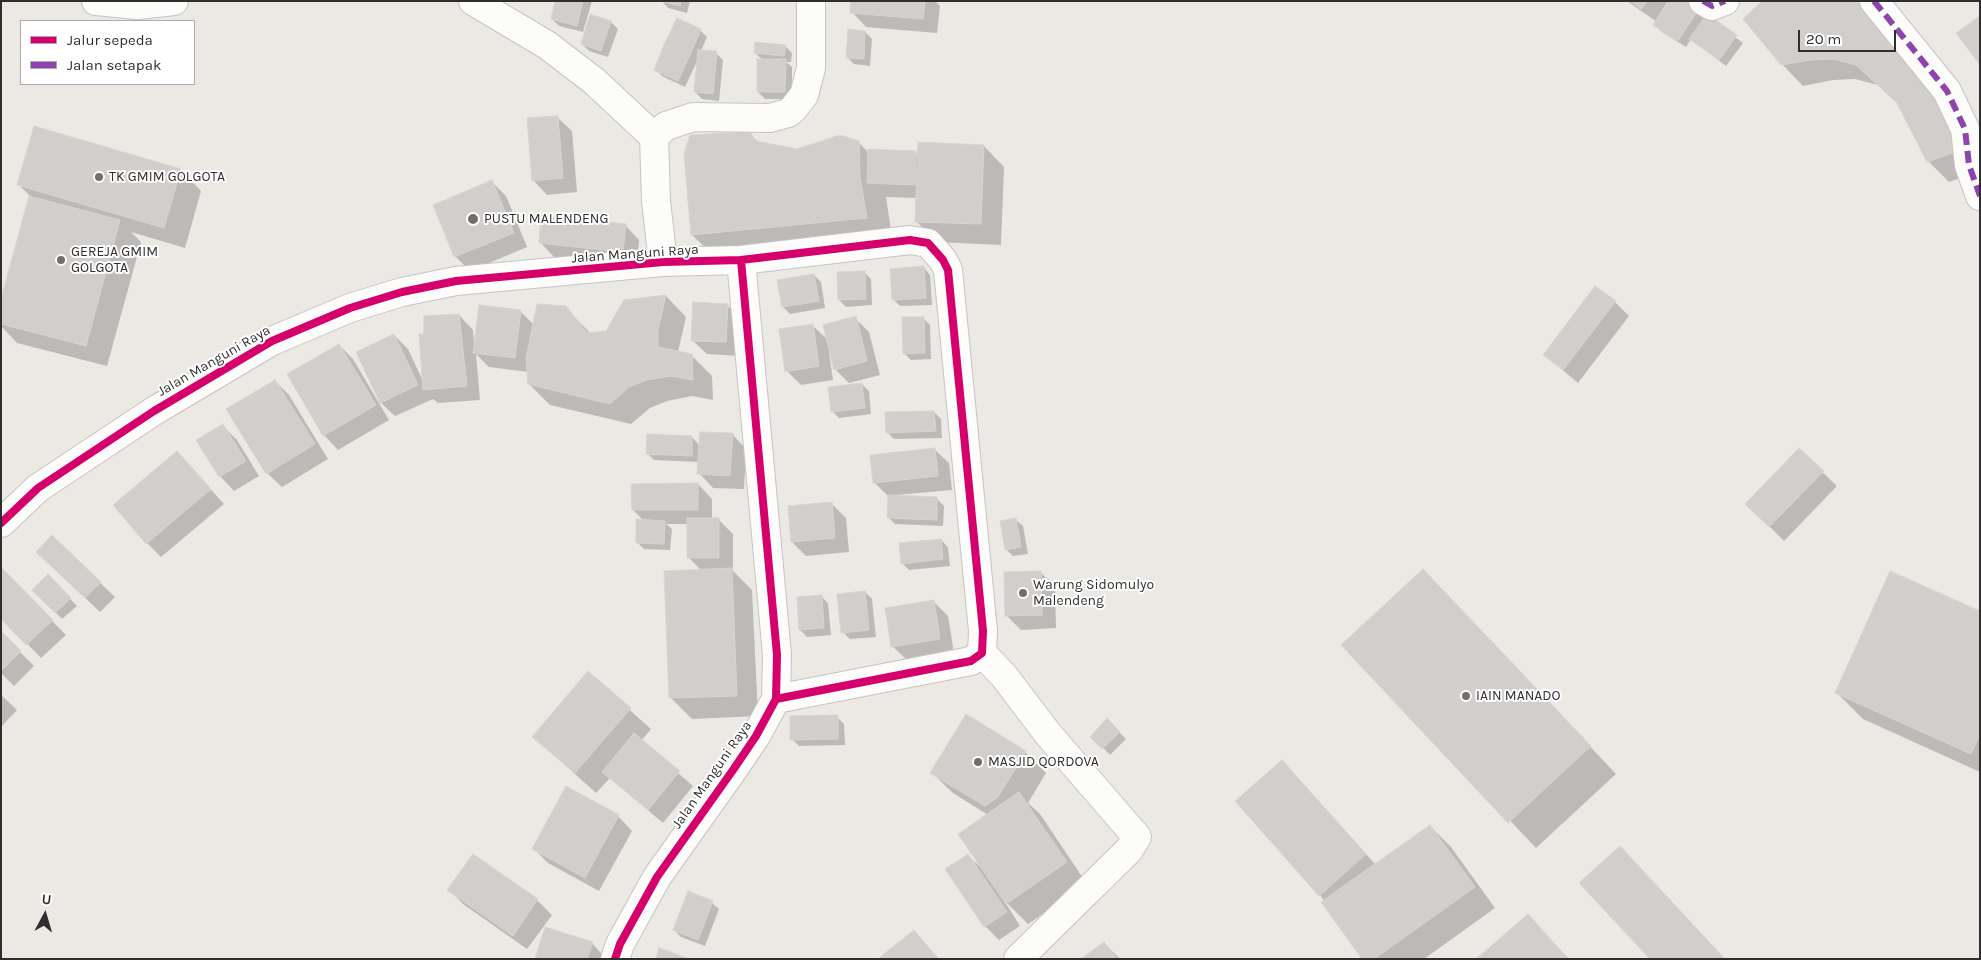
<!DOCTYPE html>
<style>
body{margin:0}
#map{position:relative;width:1981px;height:960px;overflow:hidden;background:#ece8e4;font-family:Karla,sans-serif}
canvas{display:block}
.frame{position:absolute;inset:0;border:2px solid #2e2e2e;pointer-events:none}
.legend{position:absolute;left:20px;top:20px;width:175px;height:65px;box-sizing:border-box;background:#fff;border:1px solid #ababab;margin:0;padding:6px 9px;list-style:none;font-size:15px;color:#2e2e2e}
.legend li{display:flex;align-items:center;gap:10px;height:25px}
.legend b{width:25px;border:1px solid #ababab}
.north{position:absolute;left:20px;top:890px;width:50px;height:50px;-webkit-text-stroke:4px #fff;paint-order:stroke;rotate:6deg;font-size:14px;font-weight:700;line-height:20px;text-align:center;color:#2e2e2e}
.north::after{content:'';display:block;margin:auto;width:18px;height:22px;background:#2e2e2e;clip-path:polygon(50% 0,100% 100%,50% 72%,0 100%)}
.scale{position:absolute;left:1798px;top:30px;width:98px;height:22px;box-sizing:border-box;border:2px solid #2e2e2e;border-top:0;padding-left:6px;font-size:15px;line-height:18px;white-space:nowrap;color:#2e2e2e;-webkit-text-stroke:4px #fff;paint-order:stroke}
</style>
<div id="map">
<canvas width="1981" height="960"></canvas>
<div class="frame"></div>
<ul class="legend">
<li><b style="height:6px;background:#d6006c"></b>Jalur sepeda</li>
<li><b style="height:6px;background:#8e44ad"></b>Jalan setapak</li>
</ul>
<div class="north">U</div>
<div class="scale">20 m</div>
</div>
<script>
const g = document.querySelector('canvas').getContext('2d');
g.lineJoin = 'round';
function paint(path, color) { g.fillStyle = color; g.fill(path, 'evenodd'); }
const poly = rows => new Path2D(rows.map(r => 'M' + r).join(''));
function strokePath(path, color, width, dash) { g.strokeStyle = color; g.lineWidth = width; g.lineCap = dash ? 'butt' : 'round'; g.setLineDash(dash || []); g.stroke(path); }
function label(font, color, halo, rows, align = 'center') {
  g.font = font + ' Karla,sans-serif'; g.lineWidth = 4; g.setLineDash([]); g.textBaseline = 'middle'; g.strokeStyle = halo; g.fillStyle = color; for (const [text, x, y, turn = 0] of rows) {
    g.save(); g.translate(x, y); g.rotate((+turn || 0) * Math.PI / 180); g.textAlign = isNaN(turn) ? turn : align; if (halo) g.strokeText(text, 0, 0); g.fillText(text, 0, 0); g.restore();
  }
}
paint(poly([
 [557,1,592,1,583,32,559,26,552,19],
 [662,1,690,1,687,13,668,8],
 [853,1,935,1,940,6,937,33,866,27,852,12],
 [1627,1,1687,1,1743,43,1726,66,1691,39,1686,47,1662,32,1655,25,1657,22],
 [1764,1,1857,1,1956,112,1980,171,1949,182,1928,161,1899,105,1878,85,1855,79,1833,80,1803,86,1782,64],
 [591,16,611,22,618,29,608,57,589,51,582,44],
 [700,30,707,37,701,51,716,53,723,60,719,101,702,99,695,92,698,59,685,87,662,76,655,69],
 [865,32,872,39,870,66,854,64,848,58],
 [785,46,792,53,791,62,786,62,792,67,792,99,765,99,758,92,763,60,755,53],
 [557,117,572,131,577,192,547,195,533,180],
 [749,133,759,143,798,150,858,142,869,153,915,152,919,155,984,146,1004,167,1001,245,937,242,916,221,917,198,886,197,893,244,719,261,692,235,685,154],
 [181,170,201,191,185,248,131,232,141,242,107,366,17,343,1,326,1,304,30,196,19,185],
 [492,182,506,196,527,247,470,271,455,256],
 [625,225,639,240,637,265,554,257,540,242],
 [924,268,930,275,932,305,900,306,893,299],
 [864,272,871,279,872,305,846,307,839,300],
 [814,275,821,282,825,308,790,314,783,307],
 [666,296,686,317,678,352,691,355,712,376,713,400,692,396,667,401,650,408,631,424,550,405,529,384,528,372,489,367,476,354,480,400,438,403,433,399,395,416,379,401,394,335,408,349,423,381,426,335,459,315,473,330,474,344,520,311,534,325,565,307,591,334,607,332],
 [1615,302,1629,316,1578,383,1545,355],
 [727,305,741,319,740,356,707,354,692,340],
 [855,318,869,332,880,375,849,383,835,369,830,351,829,352,833,380,801,385,787,371,812,325,828,340],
 [923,318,930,325,931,359,911,360,904,353],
 [339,345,353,359,389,420,338,450,324,435,288,375],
 [275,381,289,395,328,459,282,487,267,473,228,410],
 [862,384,869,391,871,414,839,418,832,411],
 [934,412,941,419,942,438,894,439,887,432],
 [223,426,237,440,259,476,234,491,220,476,198,441],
 [732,434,746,449,744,489,713,488,699,473,699,462,654,460,647,453,692,437,700,446],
 [934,449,949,463,952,490,896,495,937,499,944,506,943,526,895,524,888,517,889,497,874,482],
 [1799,450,1837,486,1784,541,1761,518],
 [177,452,224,504,161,557,147,543],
 [698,484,712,499,712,520,719,520,733,534,733,571,752,590,758,716,692,719,671,698,702,571,688,557,688,524,666,524,672,529,670,550,644,549,637,542,644,521,633,510],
 [831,503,846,518,849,552,806,556,792,542],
 [1016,520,1023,526,1028,554,1013,556,1006,549],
 [52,537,115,597,100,612,52,566],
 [941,540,948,547,950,566,909,570,902,563],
 [1,569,66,635,41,658,1,617],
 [1040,572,1055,586,1056,628,1021,630,1007,616],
 [48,576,77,606,62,619,34,590],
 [865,592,872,599,876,637,850,639,843,632],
 [821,596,828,603,831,635,807,637,800,630],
 [1449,597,1616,774,1536,848,1343,645],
 [934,602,948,616,954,653,907,660,892,646],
 [1980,613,1980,772,1863,719,1837,693],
 [1,633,34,666,14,686,1,673],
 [588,673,651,729,641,741,693,786,663,823,610,778,596,793,534,737],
 [1,695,17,710,1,727],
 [837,717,844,724,845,745,799,746,792,739],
 [1107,720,1126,739,1110,755,1092,736],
 [1025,752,1046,773,1028,803,1040,814,1087,884,1028,924,1003,899,1020,926,999,940,985,926,968,856,985,871,988,815,953,793,932,773],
 [1282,762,1376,865,1430,826,1451,847,1495,908,1424,959,1364,959,1320,895],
 [618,816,632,831,599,891,548,863,534,849],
 [474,856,537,900,552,915,527,949,463,904,449,890],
 [712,903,719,909,705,946,681,937,674,930],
 [1528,915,1569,959,1478,959],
 [914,931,939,959,881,958],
 [592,943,606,959,536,959],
 [1104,943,1120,959,1083,959]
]), '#0003');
const building = poly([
 [555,1,583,1,577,26,551,19,555,1],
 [661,1,681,1,680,6,661,1],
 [851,1,925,1,923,19,850,13,851,1],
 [1631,1,1647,1,1641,9,1631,1],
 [1668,1,1690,1,1700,7,1678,41,1653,25,1668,1],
 [1762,1,1856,1,1935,90,1960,150,1927,162,1897,103,1856,65,1833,59,1811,60,1781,65,1743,19,1762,1],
 [590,14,611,21,601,51,581,44,590,14],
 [1707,14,1737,35,1719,60,1689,39,1707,14],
 [1980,16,1980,65,1956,33,1980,16],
 [677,18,701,29,689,57,664,45,677,18],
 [848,29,865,31,864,59,846,58,848,29],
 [755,42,786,45,784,56,754,53,755,42],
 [664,45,689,57,678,81,654,70,664,45],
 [698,50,717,51,713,94,694,92,698,50],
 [757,59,786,59,785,92,757,92,757,59],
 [558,116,563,178,532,181,527,118,558,116],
 [34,126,181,169,164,228,17,185,34,126],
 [750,132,756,141,797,149,840,135,859,141,860,177,867,218,691,235,684,154,690,135,750,132],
 [918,142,984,145,981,224,915,222,918,142],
 [868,149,916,151,915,185,867,183,868,149],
 [492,180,514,233,454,257,433,205,492,180],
 [29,196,120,220,86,346,1,324,1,299,29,196],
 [541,215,626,224,623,252,539,243,541,215],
 [924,266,926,298,892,300,890,269,924,266],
 [865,271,866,299,838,300,837,272,865,271],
 [814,274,819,301,782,307,777,280,814,274],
 [1595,286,1616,301,1563,370,1543,355,1595,286],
 [666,295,658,329,658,347,692,354,693,380,671,376,646,380,629,387,610,404,528,384,526,358,537,304,566,306,587,333,606,331,624,300,666,295],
 [693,302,728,304,726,342,691,341,693,302],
 [479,305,521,310,515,358,473,353,479,305],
 [459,314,467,386,423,390,419,334,424,334,424,316,459,314],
 [856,316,867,361,834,370,823,325,856,316],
 [902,317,924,317,925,353,903,354,902,317],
 [813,324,819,366,785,372,779,329,813,324],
 [394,334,418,385,380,403,356,352,394,334],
 [339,344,376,405,323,436,287,374,339,344],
 [275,380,315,444,266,474,226,409,275,380],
 [862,383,865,408,831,412,828,387,862,383],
 [934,411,936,431,886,433,885,412,934,411],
 [223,424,246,461,219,477,196,440,223,424],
 [700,432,733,433,730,476,697,474,700,432],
 [647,434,692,436,692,456,646,454,647,434],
 [935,448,938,476,873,483,870,455,935,448],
 [1799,448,1824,471,1769,527,1745,504,1799,448],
 [177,451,211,489,146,544,113,505,177,451],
 [698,483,698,510,632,510,631,484,698,483],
 [888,495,937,497,937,520,887,518,888,495],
 [832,502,835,538,791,542,788,506,832,502],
 [687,518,719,518,719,558,687,558,687,518],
 [1016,518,1021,547,1005,550,1000,521,1016,518],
 [636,519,665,521,664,544,636,543,636,519],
 [52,535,101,582,85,598,36,552,52,535],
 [941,539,943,559,901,564,899,543,941,539],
 [1,567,53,620,26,645,1,619,1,567],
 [732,568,737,696,669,698,664,571,732,568],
 [1423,569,1591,746,1508,823,1341,645,1423,569],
 [1041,571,1042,615,1005,616,1004,572,1041,571],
 [1890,571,1980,611,1980,734,1971,754,1835,693,1890,571],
 [48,574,71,598,55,613,32,590,48,574],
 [865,591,869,630,841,633,837,594,865,591],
 [822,595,824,628,799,630,797,597,822,595],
 [934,600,940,639,891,647,885,608,934,600],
 [1,631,21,651,1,671,1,631],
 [588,671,631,708,575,773,532,737,588,671],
 [966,714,1026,751,998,797,985,806,930,773,966,714],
 [838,715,838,739,790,740,790,716,838,715],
 [1107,718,1120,732,1102,749,1090,737,1107,718],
 [634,733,680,771,648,810,602,772,634,733],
 [1282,760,1366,854,1319,896,1235,801,1282,760],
 [566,786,619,815,585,878,532,849,566,786],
 [1019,792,1067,862,1006,904,958,834,1019,792],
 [1430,825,1475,887,1374,959,1362,959,1321,902,1430,825],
 [1620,846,1725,959,1650,959,1579,883,1620,846],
 [473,854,538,899,513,936,447,890,473,854],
 [968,854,1007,912,984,927,945,869,968,854],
 [688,891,713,901,698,940,673,930,688,891],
 [1528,914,1568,959,1476,959,1528,914],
 [545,927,593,942,587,959,535,959,545,927],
 [914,930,938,959,879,958,914,930],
 [1104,942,1117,959,1081,959,1104,942],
 [659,948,687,958,687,959,656,959,659,948]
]);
paint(building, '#d1cecb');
strokePath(building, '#d7d4d0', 1);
const street = poly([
 [96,1,138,5,174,1],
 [473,1,547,45,594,81,654,137],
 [1703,1,1712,6,1725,1],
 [1874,1,1947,91,1965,129,1969,165,1980,196],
 [741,260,910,240,928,243,943,260,948,270,983,631,982,653,971,661,776,699],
 [663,262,656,201,654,137,666,126,693,117,770,118,788,113,793,109,804,95,811,68,811,1],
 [1,523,38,488,154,411,272,341,350,308,402,292,456,281,663,262,741,260,777,655,776,699,756,736,733,770,657,877,620,944,615,959],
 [982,653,1004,676,1048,734,1137,837,1129,850,1018,959]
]);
strokePath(street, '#c5c4c5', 30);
strokePath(street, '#fcfcfb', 28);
strokePath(poly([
 [1703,1,1712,6,1725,1],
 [1874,1,1947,91,1965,129,1969,165,1980,196]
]), '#8e44ad', 6, [12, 6]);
strokePath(poly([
 [741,260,910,240,928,243,943,260,948,270,983,631,982,653,971,661,776,699],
 [1,523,38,488,154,411,272,341,350,308,402,292,456,281,663,262,741,260,777,655,776,699,756,736,733,770,657,877,620,944,615,959]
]), '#d6006c', 8);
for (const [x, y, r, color] of [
 [99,177,5,"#706f6e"],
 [473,219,6,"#706f6e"],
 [61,260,5,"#706f6e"],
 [1023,593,5,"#706f6e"],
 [1466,696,5,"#706f6e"],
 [978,762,5,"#706f6e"]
]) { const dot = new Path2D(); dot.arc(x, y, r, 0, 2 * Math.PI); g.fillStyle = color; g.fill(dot); strokePath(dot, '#fff', 2); }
label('14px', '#2e2e2e', '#fff', [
 ["TK GMIM GOLGOTA",109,177],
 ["PUSTU MALENDENG",484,219],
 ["GEREJA GMIM",71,252],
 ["GOLGOTA",71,268],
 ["Warung Sidomulyo",1033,585],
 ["Malendeng",1033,601],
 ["IAIN MANADO",1476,696],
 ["MASJID QORDOVA",988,762]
], 'left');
label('14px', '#2e2e2e', '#fff', [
 ["Jalan Manguni Raya",635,254,-4],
 ["Jalan Manguni Raya",214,361,-30],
 ["Jalan Manguni Raya",712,775,-55]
]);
</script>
